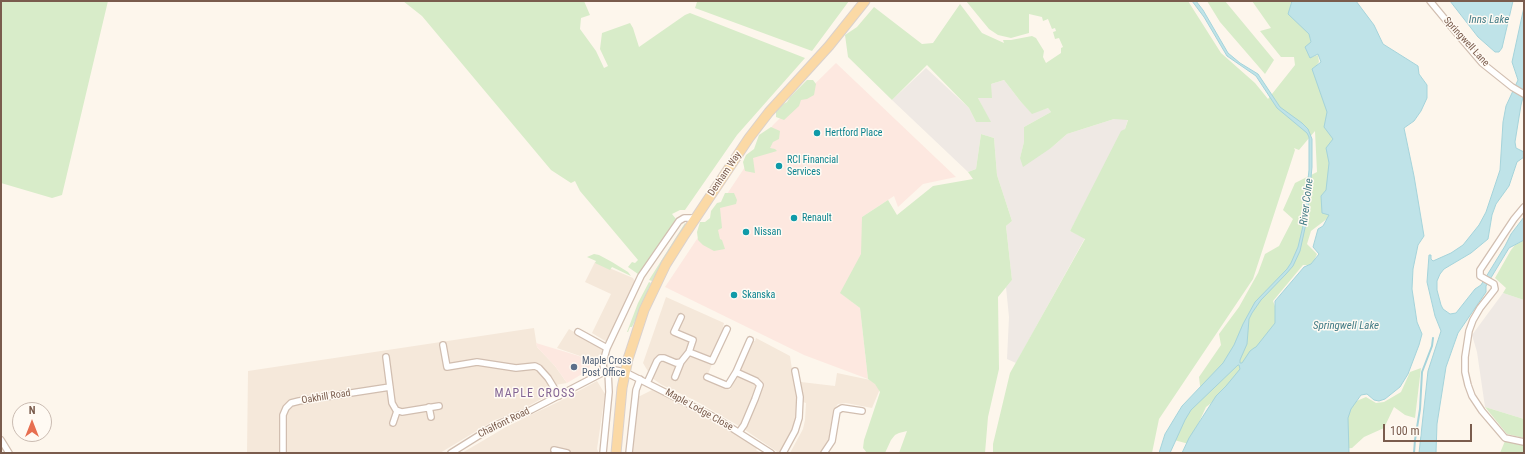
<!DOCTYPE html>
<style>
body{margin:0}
#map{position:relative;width:1525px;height:454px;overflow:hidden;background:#fdf6ec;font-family:"Roboto Condensed",sans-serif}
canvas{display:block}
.frame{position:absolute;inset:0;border:2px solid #7a5c4d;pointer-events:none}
.north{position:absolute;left:12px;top:402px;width:40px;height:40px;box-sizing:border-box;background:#fffaf3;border:1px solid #cabbb1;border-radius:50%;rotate:0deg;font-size:11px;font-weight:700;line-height:16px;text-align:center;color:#7a5c4d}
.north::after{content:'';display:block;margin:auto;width:14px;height:18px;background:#e76f51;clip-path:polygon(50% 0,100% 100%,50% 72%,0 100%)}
.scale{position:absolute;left:1383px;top:424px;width:89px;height:18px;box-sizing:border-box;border:2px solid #7a5c4d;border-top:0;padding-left:5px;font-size:12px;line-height:14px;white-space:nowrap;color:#7a5c4d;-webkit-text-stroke:3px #fffaf3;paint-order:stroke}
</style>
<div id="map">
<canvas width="1525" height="454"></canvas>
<div class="frame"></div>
<div class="north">N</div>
<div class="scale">100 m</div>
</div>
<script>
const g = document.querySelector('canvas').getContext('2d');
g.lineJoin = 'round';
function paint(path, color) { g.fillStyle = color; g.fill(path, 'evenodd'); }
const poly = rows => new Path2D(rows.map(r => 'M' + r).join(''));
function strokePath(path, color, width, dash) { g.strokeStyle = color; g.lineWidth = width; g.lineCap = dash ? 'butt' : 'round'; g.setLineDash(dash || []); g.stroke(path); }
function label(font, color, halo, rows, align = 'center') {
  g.font = font + ' "Roboto Condensed",sans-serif'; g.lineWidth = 3; g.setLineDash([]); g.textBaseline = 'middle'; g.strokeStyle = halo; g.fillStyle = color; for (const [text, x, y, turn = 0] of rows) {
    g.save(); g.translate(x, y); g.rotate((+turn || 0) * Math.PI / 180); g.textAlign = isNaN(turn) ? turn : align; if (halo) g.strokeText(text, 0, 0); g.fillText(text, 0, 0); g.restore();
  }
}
paint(poly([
 [595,262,633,278,635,282,607,342,592,333,611,294,585,282],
 [666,297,724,323,723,327,724,328,709,363,712,364,706,379,730,390,753,341,755,341,756,338,790,356,797,403,796,418,791,432,779,453,745,430,748,423,742,421,739,426,696,401,662,385,652,378,643,363],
 [534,328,537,347,555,366,567,383,549,386,547,396,517,412,495,420,440,453,247,453,248,371],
 [569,329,602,348,603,351,596,363,592,363,583,357,557,348],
 [837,373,875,381,880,389,872,408,846,403,838,404,833,410,829,439,821,453,790,453,803,429,805,420,806,403,803,402,801,382,835,386],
 [597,381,605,394,597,449,599,453,462,453,506,427,560,401],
 [652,390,688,406,731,431,758,447,756,450,761,453,632,453,638,397]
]), '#f5e8da');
paint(poly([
 [836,63,956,177,923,184,898,207,894,196,862,217,862,254,841,293,860,308,868,379,804,355,665,287,773,125],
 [536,343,579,356,592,363,587,371,567,383,555,366,537,347]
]), '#fde8e0');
paint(poly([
 [926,68,969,108,976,122,990,122,978,98,991,84,1004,80,1021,102,1032,113,1048,108,1051,112,1024,127,1024,142,1020,158,1051,148,1067,134,1114,119,1128,119,1125,129,1070,231,1085,238,1016,363,1007,359,1009,317,1006,287,1012,280,1006,226,1012,221,997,175,994,138,981,134,976,169,968,172,892,100],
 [1503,293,1524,300,1524,419,1485,407,1477,352,1472,335]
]), '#efe9e4');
paint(poly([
 [1,1,108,1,62,195,52,198,1,183],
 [403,1,584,1,590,15,581,18,580,29,596,51,604,68,608,66,600,49,602,33,630,23,633,28,639,47,685,15,690,13,805,58,737,135,685,210,680,210,672,214,676,219,675,222,640,273,638,274,628,267,632,262,635,263,638,260,580,191,575,181,571,183,551,170,422,16],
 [696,1,849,1,812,51,695,8,697,2],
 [966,1,1188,1,1221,53,1255,83,1268,99,1295,65,1294,57,1281,57,1260,31,1271,28,1252,1,1291,1,1290,14,1310,33,1312,57,1318,55,1319,62,1313,70,1320,83,1335,139,1330,163,1332,215,1311,231,1307,244,1317,254,1312,265,1303,265,1273,301,1280,319,1237,384,1206,407,1189,444,1174,440,1186,413,1201,394,1199,377,1221,345,1219,334,1239,307,1258,273,1265,254,1279,246,1293,219,1283,210,1295,183,1317,172,1315,131,1299,150,1294,148,1295,150,1253,279,1159,419,1152,453,993,453,993,444,1010,373,1085,239,1070,231,1121,131,1125,129,1128,120,1114,119,1067,134,1051,148,1023,167,1020,158,1024,142,1024,127,1051,112,1048,108,1032,114,1021,102,1004,80,991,84,992,98,978,98,991,122,976,122,969,108,927,65,892,100,848,57,845,35,857,27,874,7,922,44,933,43,960,4,982,33,1004,43,1003,40,1011,40,1032,36,1036,38,1044,51,1043,57,1046,63,1061,53,1061,48,1063,47,1059,38,1055,39,1053,32,1056,31,1055,28,1052,29,1048,19,1043,21,1042,17,1029,14,1029,33,1011,38,998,35,989,29],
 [1207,1,1225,1,1274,60,1265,74,1220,22],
 [807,80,813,80,816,84,814,95,807,99,801,100,799,106,784,120,776,117,776,108,787,102,790,97],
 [771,127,780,131,779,139,773,142,770,148,775,149,777,151,753,158,755,173,745,171,743,162,746,155,754,149,759,135],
 [981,134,994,138,997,175,1012,221,1006,226,1012,280,998,297,999,369,988,417,985,453,899,453,907,431,899,433,895,435,891,440,885,453,867,453,863,448,864,440,880,392,875,384,868,379,860,308,840,293,861,254,862,217,888,200,897,215,933,186,973,179,968,172,976,169],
 [725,193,734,193,737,200,736,204,720,208,722,228,718,230,720,239,722,240,725,249,714,251,703,245,698,240,697,232,700,222,705,222,710,218,711,211,717,203,721,202],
 [685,223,686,225,664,259,652,281,649,280],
 [1524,240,1524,300,1503,293,1506,288,1495,278,1511,250,1515,245],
 [594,254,599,255,612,262,628,272,631,276,612,267,610,270,595,263,596,261,587,257],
 [649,282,651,283,638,314,632,327,630,327,628,332,627,332,638,303],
 [1421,368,1415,418,1405,415,1394,407,1384,428,1364,437,1352,448,1342,449,1347,405,1366,397,1376,403,1384,402,1401,392,1410,372],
 [1485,407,1524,419,1524,438,1507,434],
 [1507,436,1524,440,1524,453,1500,453]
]), '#d8ecc9');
const water = poly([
 [1192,1,1196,1,1203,10,1228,53,1240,63,1258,74,1280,107,1302,123,1308,129,1312,139,1312,167,1307,219,1300,251,1293,266,1286,274,1261,300,1252,313,1249,319,1247,344,1240,360,1240,363,1242,363,1250,351,1254,348,1256,347,1275,323,1275,301,1304,267,1311,264,1319,254,1313,247,1318,229,1323,226,1329,215,1322,213,1321,196,1326,190,1329,163,1326,148,1333,139,1324,127,1327,112,1312,69,1321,62,1318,54,1310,58,1305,47,1311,42,1309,34,1288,14,1292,1,1356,1,1374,25,1383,44,1418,66,1419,74,1427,85,1427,98,1421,111,1414,121,1404,128,1414,176,1424,236,1418,245,1413,269,1412,289,1417,322,1422,334,1419,345,1408,374,1400,387,1385,399,1379,401,1374,400,1367,394,1361,395,1351,409,1348,418,1349,453,1182,453,1189,438,1216,396,1226,386,1240,369,1239,365,1238,365,1191,410,1185,420,1170,453,1159,453,1165,434,1182,406,1223,363,1234,345,1243,324,1255,302,1287,269,1291,263,1298,247,1303,226,1309,170,1309,137,1307,133,1277,108,1256,76,1227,56,1204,17,1192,1],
 [1450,1,1513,1,1502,48,1499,52,1495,52,1478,37,1450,1],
 [1524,7,1524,93,1521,105,1515,142,1516,148,1524,152,1524,157,1517,162,1509,186,1496,204,1492,215,1488,239,1471,253,1444,269,1440,274,1437,281,1437,290,1441,305,1443,309,1450,314,1456,313,1475,289,1481,285,1505,246,1511,234,1524,217,1524,240,1509,248,1486,286,1486,292,1458,333,1446,367,1437,424,1436,453,1419,453,1428,371,1441,331,1435,316,1427,282,1429,255,1431,255,1431,259,1433,261,1451,253,1463,245,1479,225,1486,212,1500,170,1503,122,1506,106,1518,80,1512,62,1524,7]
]);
paint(water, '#bfe3e8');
strokePath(water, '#a5d3da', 1);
strokePath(poly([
 [1414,453,1415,440,1420,409,1422,372,1432,346,1433,338]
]), '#a5d3da', 2);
const minor = poly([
 [1430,1,1459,36,1482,63,1512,87,1524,94],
 [1524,207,1514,219,1480,270,1480,276,1494,284,1495,289,1480,308,1473,320,1469,331,1465,357,1465,372,1468,385,1472,396,1482,411,1505,438,1524,442],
 [681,317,674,332,693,340,689,352],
 [578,332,607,348],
 [443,345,447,367,477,362,516,368,535,366,539,368,548,378,559,396],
 [386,357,392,403,396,410,402,412,439,406],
 [604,372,603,362,607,348,641,276,679,221,684,218,695,218],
 [736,372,756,381,760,385,755,399,744,425,739,432],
 [675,377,681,362],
 [707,377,726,385,728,385,736,372,750,340],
 [647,383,657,361,660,358,664,358,676,363,681,362,689,352,712,361,727,329],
 [429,407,431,417],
 [393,423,397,411],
 [1,440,9,453],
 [554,450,567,453],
 [283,453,283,415,286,408,291,403,299,401,390,387],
 [451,453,494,426,531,410,604,372,615,370,625,372,716,418,771,453],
 [603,453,609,392,608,371],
 [629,453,636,390,640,379],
 [783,453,795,431,799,418,800,397,795,371],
 [824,453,832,441,837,411,842,408,862,411]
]);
const primary = poly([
 [616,453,622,388,628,359,644,310,666,264,683,237,749,138,769,112,829,46,865,1]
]);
strokePath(minor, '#d1beb0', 8);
strokePath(primary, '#dad1cd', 11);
strokePath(minor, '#fff', 5.5);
strokePath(primary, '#fbd9a5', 9);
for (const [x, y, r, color] of [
 [817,133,4,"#0f9aa8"],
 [779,166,4,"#0f9aa8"],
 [794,218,4,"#0f9aa8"],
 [746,232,4,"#0f9aa8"],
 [734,295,4,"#0f9aa8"],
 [574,367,4,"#5c6f8a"]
]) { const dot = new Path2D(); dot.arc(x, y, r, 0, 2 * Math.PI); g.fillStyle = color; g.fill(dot); strokePath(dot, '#fffaf3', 1.5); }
label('10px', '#7a5c4d', '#fffaf3', [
 ["Springwell Lane",1466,42,48],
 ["Denham Way",725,174,-56],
 ["Oakhill Road",326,397,-9],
 ["Maple Lodge Close",699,410,29],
 ["Chalfont Road",504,423,-26]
]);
label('10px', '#0d838f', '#fffaf3', [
 ["Hertford Place",825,133],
 ["RCI Financial",787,160],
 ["Services",787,172],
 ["Renault",802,218],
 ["Nissan",754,232],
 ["Skanska",742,295]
], 'left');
label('10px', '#4e5e75', '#fffaf3', [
 ["Maple Cross",582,361],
 ["Post Office",582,373]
], 'left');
label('italic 11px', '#437c86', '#fffaf3', [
 ["Inns Lake",1489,20],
 ["River Colne",1307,202,-83],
 ["Springwell Lake",1346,326]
]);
g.letterSpacing = '1px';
label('12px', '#846695', '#fffaf3', [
 ["MAPLE CROSS",535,394]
]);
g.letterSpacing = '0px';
</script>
